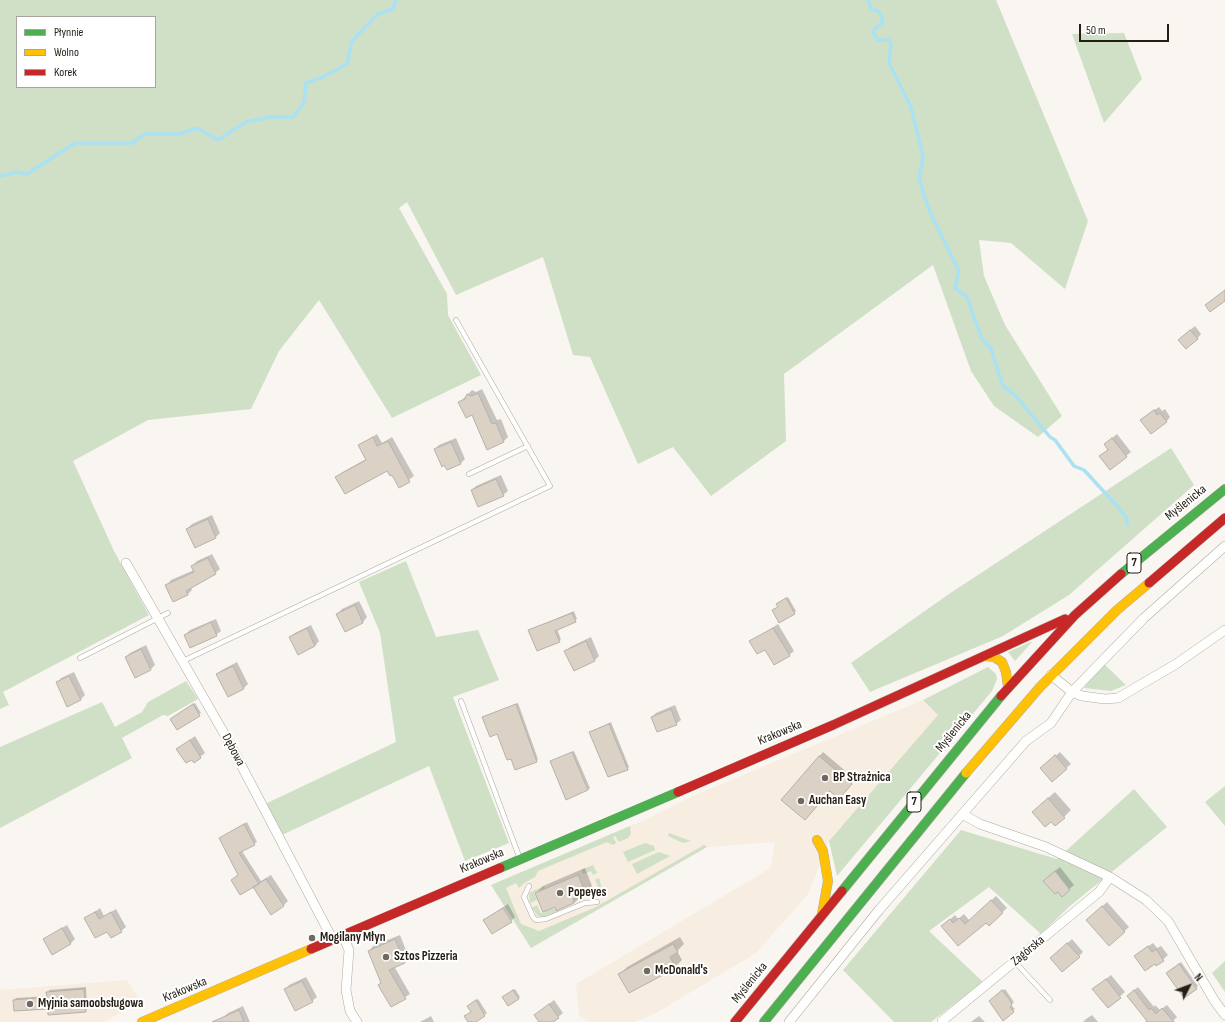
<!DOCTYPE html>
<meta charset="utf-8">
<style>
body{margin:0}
#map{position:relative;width:1225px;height:1022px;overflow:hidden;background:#f9f5f0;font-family:"Sofia Sans Condensed",sans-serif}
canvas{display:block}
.legend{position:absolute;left:16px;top:16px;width:140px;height:72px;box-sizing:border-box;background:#fff;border:1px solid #a8a5a1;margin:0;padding:5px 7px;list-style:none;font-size:12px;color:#251e15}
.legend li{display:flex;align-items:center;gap:8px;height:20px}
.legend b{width:20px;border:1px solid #a8a5a1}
.north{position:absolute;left:1169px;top:966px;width:40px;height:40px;-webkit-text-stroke:3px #fff;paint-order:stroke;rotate:48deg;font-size:11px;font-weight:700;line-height:16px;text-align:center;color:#251e15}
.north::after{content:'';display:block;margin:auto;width:14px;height:18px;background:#251e15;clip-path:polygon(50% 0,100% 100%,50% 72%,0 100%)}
.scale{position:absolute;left:1079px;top:24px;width:90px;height:18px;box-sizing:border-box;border:2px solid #251e15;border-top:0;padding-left:5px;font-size:12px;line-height:14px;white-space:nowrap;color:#251e15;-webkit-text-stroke:3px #fff;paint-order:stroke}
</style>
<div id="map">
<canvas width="1225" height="1022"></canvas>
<ul class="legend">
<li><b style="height:5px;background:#4caf50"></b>Płynnie</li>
<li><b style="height:5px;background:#ffc107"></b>Wolno</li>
<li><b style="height:5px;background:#c62828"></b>Korek</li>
</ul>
<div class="north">N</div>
<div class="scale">50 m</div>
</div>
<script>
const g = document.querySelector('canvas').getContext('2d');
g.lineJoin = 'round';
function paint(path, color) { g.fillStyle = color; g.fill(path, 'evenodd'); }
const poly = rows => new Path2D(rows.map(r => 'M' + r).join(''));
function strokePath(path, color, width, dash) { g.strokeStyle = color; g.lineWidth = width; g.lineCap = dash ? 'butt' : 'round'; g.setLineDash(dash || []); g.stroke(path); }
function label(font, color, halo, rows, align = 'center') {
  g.font = font + ' "Sofia Sans Condensed",sans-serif'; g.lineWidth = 4; g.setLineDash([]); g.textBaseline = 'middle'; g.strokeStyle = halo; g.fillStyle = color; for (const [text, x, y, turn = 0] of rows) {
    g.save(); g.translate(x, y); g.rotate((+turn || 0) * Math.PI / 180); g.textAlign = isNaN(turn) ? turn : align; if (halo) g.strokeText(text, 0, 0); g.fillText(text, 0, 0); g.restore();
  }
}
paint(poly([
 [923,700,939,715,829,841,808,894,756,953,656,1013,635,1022,589,1022,579,1015,576,984,771,868,775,842,707,847,531,948,491,885,640,822,700,793],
 [127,980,141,1002,103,1022,0,1022,0,990]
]), '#f7ede0');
paint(poly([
 [0,0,996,0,1088,221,1065,289,1011,243,979,240,984,276,1005,325,1062,416,1038,437,994,406,971,371,933,265,784,374,786,441,711,496,673,447,638,464,590,357,573,355,543,257,456,295,407,202,399,208,447,294,448,315,481,375,392,418,319,300,279,351,251,409,148,420,73,461,114,551,149,615,3,692,9,705,0,709],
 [17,17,155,17,155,87,17,87],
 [1124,33,1142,79,1104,123,1072,34],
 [1171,448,1194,485,1069,595,1003,636,870,692,851,663,949,594],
 [406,561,436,637,478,630,499,680,453,697,509,843,465,861,429,766,282,835,265,804,396,742,380,633,359,582],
 [1033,641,1015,661,1008,652],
 [1104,664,1126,685,1111,691,1084,688,1093,674],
 [988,667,996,674,997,679,992,691,837,876,829,841,938,715,923,700],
 [186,681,198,699,168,716,163,715,122,738,132,758,0,828,0,747,102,702,115,727,142,712,148,702],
 [1225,786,1225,826,1205,802],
 [1134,789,1167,827,1070,906,1041,934,989,887,929,931,983,982,931,1022,894,1022,843,970,961,830,1057,859],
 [630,826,631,833,628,838,619,842,615,836,613,837,616,843,613,845,607,842,538,871,535,877,524,883,519,888,516,883,506,888,521,924,539,931,596,907,704,845,707,847,531,948,491,885],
 [669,833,691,841,683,843,668,836],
 [645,843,654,846,655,850,628,862,623,852],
 [659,852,670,856,637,874,632,864],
 [593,865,597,873,593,875,591,871,583,874,581,870],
 [599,878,603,893,595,898,589,896,600,891,595,880],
 [544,886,545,888,534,893,537,900,530,903,529,893],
 [537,905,541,913,554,908,556,912,544,917,538,916,532,908],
 [1225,961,1225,992,1212,973]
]), '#d0e0c7');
paint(poly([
 [1195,326,1201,334,1197,339,1184,335],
 [482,389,497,420,501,419,508,437,504,441,487,448,473,414,460,402,472,390,476,392],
 [1159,407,1162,411,1165,409,1170,417,1166,422,1146,416],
 [377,434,382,443,392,437,414,476,400,486,393,474,388,470,336,477,341,473,366,459,359,446],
 [1117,434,1131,452,1126,456,1105,452,1109,449,1105,444],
 [456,438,465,459,461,463,435,449,439,445],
 [501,475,508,491,503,495,472,490,476,486],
 [212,515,220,533,216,537,187,529,192,524],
 [212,554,220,569,215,573,191,587,192,590,187,595,167,585,171,580,194,570,192,566,197,561],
 [788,597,796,611,794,613,775,609,779,606,779,602],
 [359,601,367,617,363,622,345,630,337,614,342,609],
 [574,611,577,619,557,629,561,639,559,641,532,629],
 [216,619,221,631,216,635,185,635,190,630],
 [778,624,794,651,789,655,751,642],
 [311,625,319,641,315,646,298,654,290,637,295,633],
 [591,637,599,656,595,660,574,670,566,652,570,647],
 [146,645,155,665,151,669,126,657,130,653],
 [237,662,248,684,244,688,228,696,217,674,222,670],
 [74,672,85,695,80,700,57,683,61,678],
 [195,703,201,713,177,729,171,719],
 [518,703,538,759,536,761,511,757,498,733,483,717],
 [675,705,681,720,676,724,652,717,656,713],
 [611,722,629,767,627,769,590,732],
 [195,736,205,753,194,762,177,749],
 [574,751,590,788,588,790,552,761],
 [823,752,855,779,843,793,830,790,782,800],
 [1060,752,1071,764,1052,780,1046,764],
 [1055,792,1071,810,1064,817,1040,805],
 [247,822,257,842,242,851,261,881,271,875,288,901,283,906,254,887,232,880,239,875,220,838],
 [1060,867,1074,885,1062,895,1049,876],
 [585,868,592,886,574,903,555,906,536,893,543,886],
 [996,896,1007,908,989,925,986,921,958,945,947,922,955,915,958,919,964,914,970,921],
 [1107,902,1129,927,1109,945,1092,916],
 [508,904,515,917,511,921,484,920],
 [100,908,104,916,116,909,126,927,121,931,107,930,85,919],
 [67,925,75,939,71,943,44,939],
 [400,935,409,958,405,962,394,966,410,994,391,1006,379,985,382,982,369,951,373,946],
 [680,937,684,944,677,951,682,960,675,967,620,974,627,967],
 [1072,939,1083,952,1079,956,1056,954],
 [1153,943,1157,948,1161,946,1168,955,1157,965,1140,952],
 [1181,962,1198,986,1196,988,1169,971],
 [1111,975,1125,992,1108,1007,1098,985],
 [306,977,317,997,312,1001,285,990,289,985],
 [86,987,87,1009,85,1011,48,1007,15,1010,14,1000,16,998,48,996,49,990],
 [1138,987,1154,1007,1155,1005,1160,1010,1167,1005,1177,1017,1172,1022,1150,1022,1132,992],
 [515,989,520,997,518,999,503,997],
 [1005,989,1014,1002,1011,1005,1015,1009,1013,1011,992,999],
 [478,999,487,1013,474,1022,469,1022,468,1014,472,1011,470,1004],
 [554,1000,563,1013,552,1022,540,1022,535,1015],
 [243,1006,250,1022,226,1022,224,1017,228,1013],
 [1092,1015,1098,1022,1083,1022,1086,1019],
 [431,1016,434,1022,420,1022],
 [979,1016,985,1022,971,1022]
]), '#0003');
strokePath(poly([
 [868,0,871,9,878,11,881,15,883,22,873,31,877,40,889,40,891,44,889,63,911,107,923,157,919,179,929,210,959,271,955,288,967,297,982,339,991,349,1003,386,1015,395,1050,437,1055,440,1074,466,1084,470,1118,507,1127,518,1127,525],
 [0,176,17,172,27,174,75,143,132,143,145,134,180,134,197,128,218,140,246,122,270,117,293,117,304,103,306,83,323,77,347,64,352,41,378,14,393,9,396,0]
]), '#aae1f3', 3.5);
const building = poly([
 [1225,290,1225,301,1210,312,1205,305,1225,290],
 [1190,330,1198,339,1186,349,1178,340,1190,330],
 [478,393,492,424,496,423,504,442,487,450,472,415,466,418,458,402,465,399,467,394,471,396,478,393],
 [1154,410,1157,415,1160,413,1167,422,1151,434,1140,420,1154,410],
 [373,437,377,446,388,441,410,482,399,488,392,475,390,476,387,471,345,494,335,477,366,460,358,445,373,437],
 [1112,438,1127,457,1110,470,1099,456,1108,450,1104,444,1112,438],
 [451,442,461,464,447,470,444,465,442,467,434,449,451,442],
 [496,479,504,496,478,507,471,490,496,479],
 [208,519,216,538,195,548,186,529,208,519],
 [208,558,216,574,186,591,188,595,173,602,165,585,194,572,191,566,208,558],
 [786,598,795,614,779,623,772,610,778,607,776,604,786,598],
 [355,605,363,623,345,632,336,614,355,605],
 [572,613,576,622,555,631,560,642,537,651,528,630,572,613],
 [211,622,217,636,190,648,184,635,211,622],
 [307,628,315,646,298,655,289,637,307,628],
 [773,628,790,656,774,665,765,650,757,654,749,641,773,628],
 [586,641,595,661,574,671,564,651,586,641],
 [141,649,151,670,135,678,125,657,141,649],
 [233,666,244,689,228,697,216,674,233,666],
 [69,676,81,700,67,707,56,682,69,676],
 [193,704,200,716,177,730,170,719,193,704],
 [516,704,537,762,515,770,511,759,507,760,497,734,490,737,482,717,516,704],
 [671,709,677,725,657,732,651,717,671,709],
 [609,724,628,770,608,777,589,732,609,724],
 [190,740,201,758,194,763,192,760,186,763,176,749,190,740],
 [572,752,588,790,566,800,550,761,572,752],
 [1055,755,1067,769,1052,782,1040,768,1055,755],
 [819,756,852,784,839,799,830,791,805,820,781,800,819,756],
 [1048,798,1065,818,1055,826,1051,822,1045,827,1032,812,1048,798],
 [244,824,255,845,239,853,259,884,240,895,231,880,238,875,219,838,244,824],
 [1055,871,1070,890,1062,897,1058,892,1055,894,1043,881,1055,871],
 [578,875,586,894,573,899,574,903,556,911,555,907,543,912,535,893,578,875],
 [266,879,284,906,271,915,253,887,266,879],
 [991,900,1003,913,989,926,986,923,958,946,941,926,950,919,953,923,959,918,965,924,991,900],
 [1102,906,1125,932,1109,946,1086,920,1102,906],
 [503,908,512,922,492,934,483,920,503,908],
 [95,912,99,919,111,912,122,932,111,938,107,932,95,938,84,918,95,912],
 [62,928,71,944,52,955,43,939,62,928],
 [395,939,405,963,389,970,406,999,391,1007,378,985,381,983,368,951,395,939],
 [1067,943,1080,957,1062,972,1050,958,1067,943],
 [673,944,678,952,670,957,676,968,629,993,618,974,673,944],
 [1148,946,1152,952,1156,949,1164,961,1156,966,1155,964,1145,971,1134,956,1148,946],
 [1179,964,1197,989,1184,998,1166,973,1179,964],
 [1106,979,1121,998,1108,1008,1092,989,1106,979],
 [302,981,313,1002,295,1011,284,989,302,981],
 [84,989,86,1012,48,1015,48,1009,14,1011,13,1000,47,997,46,992,84,989],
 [513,990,519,999,508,1006,502,997,513,990],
 [1002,990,1010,1000,1012,1005,1010,1007,1014,1012,1003,1021,989,1001,1002,990],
 [1134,990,1149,1010,1151,1008,1156,1014,1162,1008,1174,1022,1146,1022,1147,1021,1127,996,1134,990],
 [476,1000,485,1016,476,1022,468,1022,464,1016,471,1012,467,1006,476,1000],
 [549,1004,559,1018,553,1022,539,1022,534,1015,549,1004],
 [239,1010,244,1022,212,1022,239,1010]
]);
paint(building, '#dbd1c4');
strokePath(building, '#b6b1ab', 1);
const lane = poly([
 [469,474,528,446],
 [80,658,168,613],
 [183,661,550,486,456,320],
 [461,701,520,859],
 [529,886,524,897,533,917,536,920,546,919,585,903,597,902],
 [1015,962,1050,1000]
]);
const street = poly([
 [126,563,229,742,333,940],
 [1051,675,1072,692,1082,696,1105,699,1118,698,1176,664,1225,630],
 [962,814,980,824,1046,847,1110,877,1146,900,1168,921,1214,1000,1225,1015],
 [343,936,349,950,346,990,350,1011,357,1022],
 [942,1021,1099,892,1110,877],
 [789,1022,879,910,1026,741,1051,723,1072,692,1144,618,1225,546]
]);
const fast = poly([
 [1121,574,1225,489],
 [500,868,678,792],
 [842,891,1001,696],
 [764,1022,966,773]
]);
const slow = poly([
 [985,656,994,657,1002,662,1006,672,1008,687],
 [966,773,1040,687,1117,610,1149,583],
 [817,840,823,851,828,881,822,914],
 [142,1022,311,949]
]);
const jam = poly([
 [1149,583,1225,518],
 [1001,696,1075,615,1121,574],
 [833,725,1065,619],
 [678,792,833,725],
 [311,949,500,868],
 [735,1022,842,891]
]);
strokePath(lane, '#afaaa4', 5.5);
strokePath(street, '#afaaa4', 10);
strokePath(fast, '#afaaa4', 10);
strokePath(slow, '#afaaa4', 10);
strokePath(jam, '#afaaa4', 10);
strokePath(lane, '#fefefd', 4.5);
strokePath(street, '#fefefd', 9);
strokePath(fast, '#4caf50', 9);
strokePath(slow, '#ffc107', 9);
strokePath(jam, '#c62828', 9);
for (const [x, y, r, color] of [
 [825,778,4,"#6f6962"],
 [801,801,4,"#6f6962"],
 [560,893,4,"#6f6962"],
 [312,938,4,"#6f6962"],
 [386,957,4,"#6f6962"],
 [647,971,4,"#6f6962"],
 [30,1004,4,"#6f6962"]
]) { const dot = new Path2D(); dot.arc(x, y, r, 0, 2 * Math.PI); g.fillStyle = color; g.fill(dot); strokePath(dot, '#fff', 1.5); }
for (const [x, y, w] of [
 [1134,563,14],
 [914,802,14]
]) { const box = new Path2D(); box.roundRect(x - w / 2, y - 10, w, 20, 3); g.fillStyle = '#fff'; g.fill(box); strokePath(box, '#251e15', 1); }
label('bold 12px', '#251e15', null, [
 ["7",1134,563],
 ["7",914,802]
]);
label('13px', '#251e15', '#fff', [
 ["Myślenicka",1186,503,-39],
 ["Myślenicka",954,732,-51],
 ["Krakowska",780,733,-23],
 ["Dębowa",233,750,62],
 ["Krakowska",482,861,-23],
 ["Zagórska",1028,951,-40],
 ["Myślenicka",750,983,-51],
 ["Krakowska",185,990,-23]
]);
label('bold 13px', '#251e15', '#fff', [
 ["BP Strażnica",833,778],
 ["Auchan Easy",809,801],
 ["Popeyes",568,893],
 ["Mogilany Młyn",320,938],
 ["Sztos Pizzeria",394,957],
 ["McDonald's",655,971],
 ["Myjnia samoobsługowa",38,1004]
], 'left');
</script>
